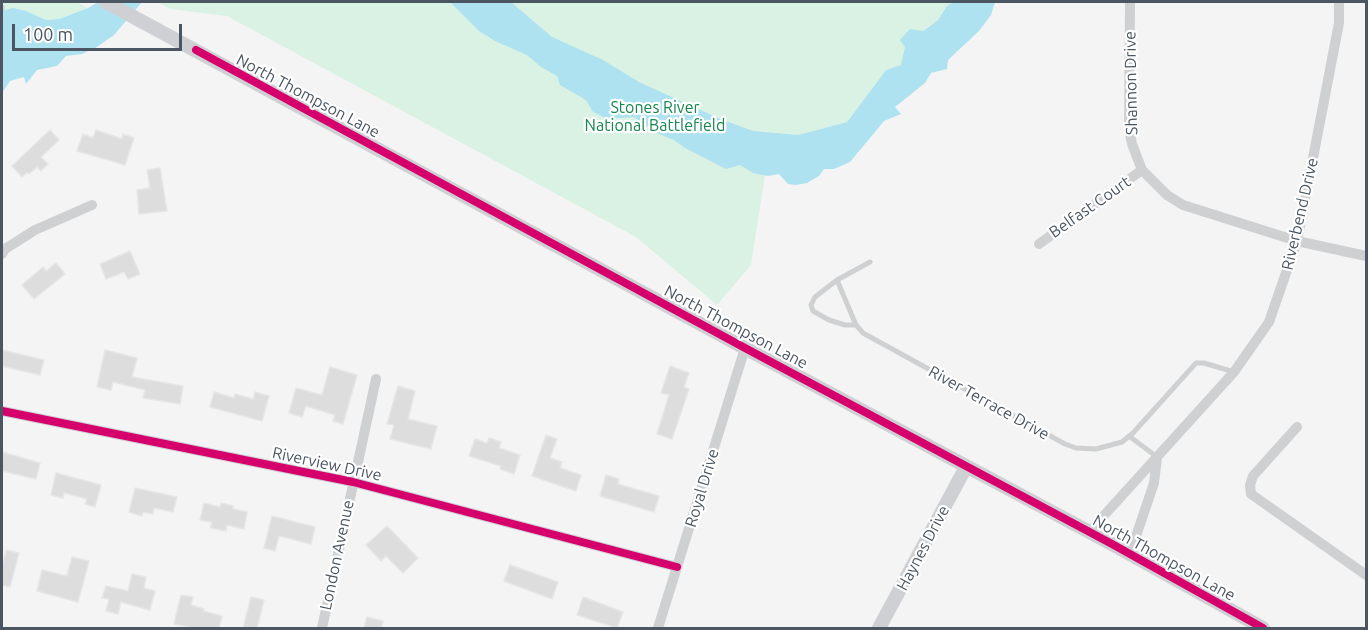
<!DOCTYPE html>
<style>
body{margin:0}
#map{position:relative;width:1368px;height:630px;overflow:hidden;background:#f4f4f4;font-family:Ubuntu,sans-serif}
canvas{display:block}
.frame{position:absolute;inset:0;border:3px solid #4a5661;pointer-events:none}
.scale{position:absolute;left:12px;top:24px;width:170px;height:27px;box-sizing:border-box;border:3px solid #4a5661;border-top:0;padding-left:8px;font-size:18px;line-height:21px;white-space:nowrap;color:#4a5661;-webkit-text-stroke:4px #fff;paint-order:stroke}
</style>
<div id="map">
<canvas width="1368" height="630"></canvas>
<div class="frame"></div>
<div class="scale">100 m</div>
</div>
<script>
const g = document.querySelector('canvas').getContext('2d');
g.lineJoin = 'round';
function paint(path, color) { g.fillStyle = color; g.fill(path, 'evenodd'); }
const poly = rows => new Path2D(rows.map(r => 'M' + r).join(''));
function strokePath(path, color, width, dash) { g.strokeStyle = color; g.lineWidth = width; g.lineCap = dash ? 'butt' : 'round'; g.setLineDash(dash || []); g.stroke(path); }
function label(font, color, halo, rows, align = 'center') {
  g.font = font + ' Ubuntu,sans-serif'; g.lineWidth = 4.5; g.setLineDash([]); g.textBaseline = 'middle'; g.strokeStyle = halo; g.fillStyle = color; for (const [text, x, y, turn = 0] of rows) {
    g.save(); g.translate(x, y); g.rotate((+turn || 0) * Math.PI / 180); g.textAlign = isNaN(turn) ? turn : align; if (halo) g.strokeText(text, 0, 0); g.fillText(text, 0, 0); g.restore();
  }
}
paint(poly([
 [2,2,76,2,88,8,59,19,45,20,26,11,2,11],
 [157,2,954,2,945,10,938,20,926,28,901,65,886,70,847,122,770,143,751,265,717,305,636,237,227,16,170,9]
]), '#d9f2e3');
paint(poly([
 [98,2,142,2,114,35,97,47,82,54,66,56,57,66,37,70,26,84,24,77,10,81,2,93,2,11,13,8,26,11,46,20,59,19,88,8],
 [450,2,511,2,552,37,603,60,639,82,718,118,753,131,798,135,847,122,886,70,901,65,905,47,900,40,910,29,923,31,938,20,947,6,954,2,995,2,991,15,979,31,948,60,947,69,931,73,925,83,895,107,901,114,884,121,850,162,834,169,824,169,819,176,807,183,796,185,788,184,779,174,768,176,753,173,740,165,726,169,685,148,674,140,659,134,634,117,607,119,593,112,586,100,560,85,557,76,541,67,527,55,495,41,479,31]
]), '#aee2f0');
const building = poly([
 [50,130,59,140,41,157,48,164,41,171,37,167,29,174,27,172,22,177,12,166,50,130],
 [96,130,122,139,123,134,134,138,125,165,77,151,83,134,93,138,96,130],
 [160,168,167,211,139,214,137,190,150,188,147,170,160,168],
 [130,251,140,274,128,279,124,272,106,279,100,264,130,251],
 [56,263,65,274,34,299,22,285,43,267,46,271,56,263],
 [2,350,44,360,40,375,2,366,2,350],
 [105,350,137,358,132,377,183,386,180,404,143,398,145,390,113,382,111,390,97,387,105,350],
 [670,366,689,373,684,387,689,389,672,439,657,434,669,395,661,393,670,366],
 [330,367,357,375,343,424,333,421,335,415,306,406,302,417,289,413,296,388,322,395,330,367],
 [398,386,415,391,408,419,437,426,431,449,390,439,394,425,387,424,398,386],
 [214,392,234,398,235,394,253,399,255,392,269,396,262,421,210,407,214,392],
 [546,435,557,439,550,458,562,462,560,468,581,475,576,491,532,476,546,435],
 [489,438,501,442,499,448,520,455,514,474,500,469,501,466,469,456,475,439,487,443,489,438],
 [2,452,40,463,36,479,2,471,2,452],
 [56,473,101,485,95,507,85,504,87,499,64,493,63,498,51,495,56,473],
 [606,475,619,479,618,484,659,496,654,512,600,496,606,475],
 [135,488,177,497,173,512,154,508,153,514,143,512,142,516,129,512,135,488],
 [204,503,220,507,221,503,233,506,233,509,247,512,244,529,227,525,226,531,210,528,212,522,200,520,204,503],
 [272,516,315,527,311,544,279,536,275,551,264,548,272,516],
 [387,526,418,558,403,573,386,556,381,561,366,545,387,526],
 [6,550,19,553,10,587,2,585,2,567,6,550],
 [72,557,89,561,78,602,37,591,42,570,67,576,72,557],
 [510,565,558,582,552,599,504,581,510,565],
 [132,574,146,577,144,588,155,591,150,610,121,602,118,614,106,611,109,599,102,598,106,586,128,591,132,574],
 [181,595,193,597,191,605,204,609,203,611,222,616,219,628,194,628,174,624,181,595],
 [251,597,264,600,257,628,243,628,251,597],
 [583,597,623,612,617,628,577,615,583,597],
 [367,617,383,621,381,628,364,628,367,617]
]);
paint(building, '#ddddde');
strokePath(building, '#e5e6e7', 1.5);
strokePath(poly([
 [2,7,2,10],
 [870,262,837,280,856,325,863,333,1065,444,1076,448,1096,449,1122,442,1133,433,1196,363,1204,363,1234,372],
 [837,280,815,297,811,305,813,311,829,320,845,325,856,325],
 [1129,436,1157,457]
]), '#ced0d2', 5);
strokePath(poly([
 [1130,2,1129,129,1132,144,1142,170,1167,195,1183,205,1297,241,1366,256],
 [1039,244,1142,170],
 [2,254,5,249,35,230,92,205],
 [2,411,353,482,677,567],
 [1297,427,1253,476,1250,485,1251,494,1366,575],
 [1089,532,1234,372,1269,322,1297,241,1339,23,1339,2],
 [1130,554,1154,483,1157,458],
 [322,628,376,379],
 [658,628,745,348]
]), '#ced0d2', 10);
strokePath(poly([
 [106,2,745,348,1112,544,1263,628],
 [879,628,966,467]
]), '#ced0d4', 14);
strokePath(poly([
 [196,50,745,348,1112,544,1263,628],
 [2,411,353,482,677,567]
]), '#d6006c', 8);
label('16px', '#4a5661', '#fff', [
 ["Shannon Drive",1131,83,-91],
 ["North Thompson Lane",308,96,28],
 ["Belfast Court",1090,207,-35],
 ["Riverbend Drive",1300,214,-77],
 ["North Thompson Lane",736,327,28],
 ["River Terrace Drive",989,403,29],
 ["Riverview Drive",327,464,12],
 ["Royal Drive",702,488,-73],
 ["Haynes Drive",923,548,-62],
 ["London Avenue",337,555,-78],
 ["North Thompson Lane",1164,558,29]
]);
label('16px', '#17864f', '#fff', [
 ["Stones River",655,108],
 ["National Battlefield",655,126]
]);
</script>
